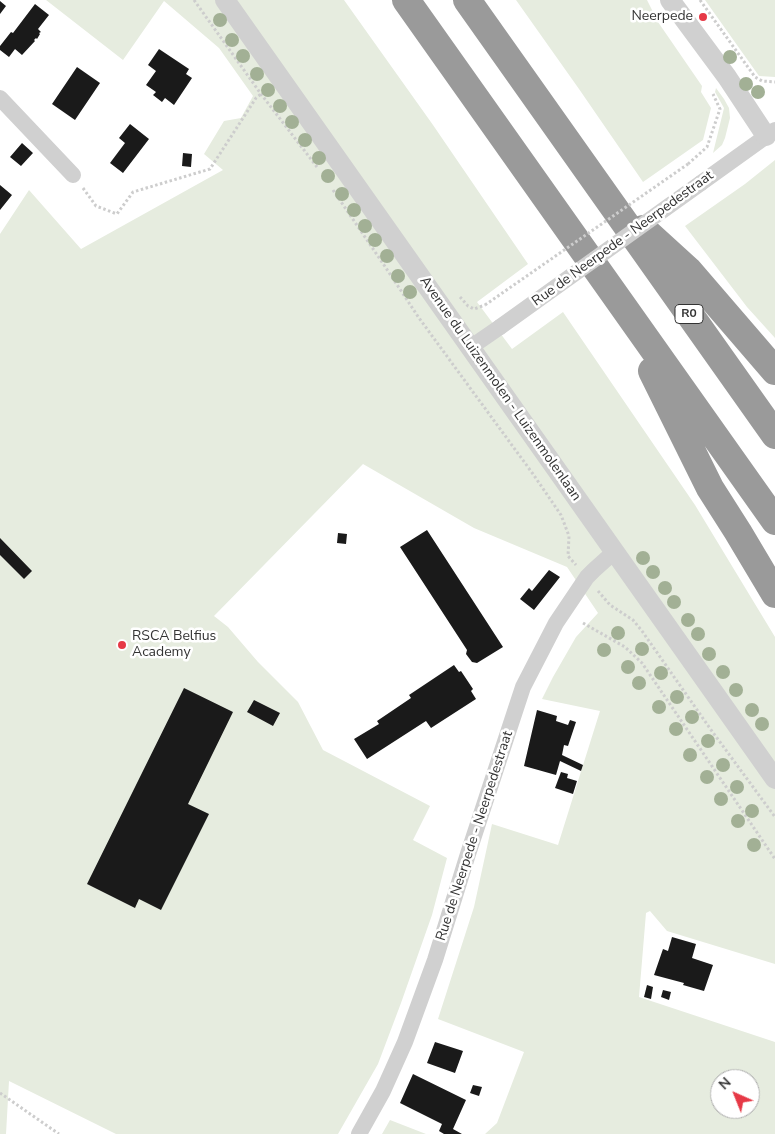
<!DOCTYPE html>
<style>
body{margin:0}
#map{position:relative;width:775px;height:1134px;overflow:hidden;background:#fff;font-family:"Nunito Sans",sans-serif}
canvas{display:block}
.north{position:absolute;left:710px;top:1069px;width:50px;height:50px;box-sizing:border-box;background:#fff;border:1px solid #adadad;border-radius:50%;rotate:316deg;font-size:14px;font-weight:700;line-height:20px;text-align:center;color:#333}
.north::after{content:'';display:block;margin:auto;width:18px;height:22px;background:#e63946;clip-path:polygon(50% 0,100% 100%,50% 72%,0 100%)}
</style>
<div id="map">
<canvas width="775" height="1134"></canvas>
<div class="north">N</div>
</div>
<script>
const g = document.querySelector('canvas').getContext('2d');
g.lineJoin = 'round';
function paint(path, color) { g.fillStyle = color; g.fill(path, 'evenodd'); }
const poly = rows => new Path2D(rows.map(r => 'M' + r).join(''));
function strokePath(path, color, width, dash) { g.strokeStyle = color; g.lineWidth = width; g.lineCap = dash ? 'butt' : 'round'; g.setLineDash(dash || []); g.stroke(path); }
function label(font, color, halo, rows, align = 'center') {
  g.font = font + ' "Nunito Sans",sans-serif'; g.lineWidth = 5; g.setLineDash([]); g.textBaseline = 'middle'; g.strokeStyle = halo; g.fillStyle = color; for (const [text, x, y, turn = 0] of rows) {
    g.save(); g.translate(x, y); g.rotate((+turn || 0) * Math.PI / 180); g.textAlign = isNaN(turn) ? turn : align; if (halo) g.strokeText(text, 0, 0); g.fillText(text, 0, 0); g.restore();
  }
}
paint(poly([
 [46,0,344,0,433,125,528,264,477,302,512,349,563,312,695,505,775,637,775,964,667,931,650,911,646,913,639,997,775,1042,775,1134,485,1134,497,1123,524,1052,438,1019,474,907,492,824,558,845,600,711,542,699,553,677,576,637,598,613,567,567,474,528,363,464,214,616,228,627,258,662,298,702,323,750,430,806,413,840,447,858,432,915,401,1003,378,1064,338,1134,116,1134,9,1081,6,1134,0,1134,0,234,29,190,81,249,223,170,204,154,224,121,241,118,253,96,219,48,164,1,123,60],
 [720,1079,750,1079,750,1109,720,1109],
 [516,0,647,0,658,22,702,86,701,92,711,108,703,140,643,182,579,89],
 [705,0,775,0,775,77,759,76],
 [716,88,724,99,729,108,730,118,725,138,722,145,713,153,724,108,715,92],
 [775,160,775,338,747,307,685,226,745,184],
 [390,1120,426,1134,382,1134]
]), '#e6ecdf');
paint(poly([
 [0,1,6,6,0,14],
 [35,4,49,15,38,29,41,32,39,33,40,34,37,39,36,38,34,40,35,41,22,55,15,49,9,57,0,50,0,46,11,32,13,33],
 [159,49,189,69,186,74,192,78,174,105,165,98,162,102,153,95,156,92,146,85,156,71,148,65],
 [77,67,100,83,75,120,52,104],
 [130,124,149,139,123,173,110,163,125,143,119,138],
 [22,143,33,153,21,166,10,157],
 [183,153,192,154,191,167,182,166],
 [0,185,12,195,0,210],
 [427,530,503,647,477,663,472,662,466,654,467,650,400,547],
 [338,533,347,534,346,544,337,543],
 [0,538,32,571,24,579,0,555],
 [549,570,560,577,534,610,520,599,529,588,532,591],
 [454,665,459,672,461,671,473,689,471,691,476,699,431,728,426,721,367,759,354,739,379,724,377,721,411,698,409,695],
 [184,688,233,712,188,804,209,814,161,910,139,899,135,908,87,884],
 [254,700,280,713,273,726,247,712],
 [537,710,557,716,556,721,568,725,570,720,576,722,568,746,564,745,562,755,583,765,581,771,560,761,556,775,524,766],
 [561,772,568,774,567,778,577,781,573,794,555,788],
 [672,937,696,944,692,958,713,965,704,991,683,985,684,983,654,975,663,949,668,951],
 [647,985,653,987,651,999,644,997],
 [663,990,671,992,669,1000,661,997],
 [435,1042,463,1051,455,1073,427,1063],
 [413,1074,466,1100,453,1129,462,1134,444,1134,439,1131,442,1124,400,1103],
 [473,1085,482,1087,479,1096,470,1093]
]), '#1a1a1a');
strokePath(poly([
 [194,0,261,94,317,167],
 [700,0,755,77,762,81,775,82],
 [688,164,707,147,720,109,713,94],
 [83,188,96,206,117,214,133,192,210,169,256,98,261,94],
 [333,190,384,265,419,318,533,474,561,515,569,536,568,556,576,565],
 [460,297,468,306,474,309,485,305],
 [598,591,610,605,633,620,642,631,709,727,775,817],
 [583,623,625,647,642,663,775,859],
 [0,1093,59,1134]
]), '#cdcdcd', 3, [2.5, 2.5]);
strokePath(poly([
 [0,98,73,175],
 [701,183,775,130],
 [471,347,500,327],
 [359,1134,383,1091,405,1042,435,960,468,854,523,687,556,623,587,577,594,570,614,552]
]), '#d0d0d0', 16);
strokePath(poly([
 [225,0,775,779],
 [670,0,727,77,766,136]
]), '#d0d0d0', 20);
strokePath(poly([
 [406,0,775,521],
 [467,0,775,435],
 [643,229,688,270,775,371],
 [652,371,710,488,738,532,775,594]
]), '#9a9a9a', 28);
strokePath(poly([
 [485,305,688,164]
]), '#cdcdcd', 3, [2.5, 2.5]);
strokePath(poly([
 [500,327,701,183]
]), '#d0d0d0', 16);
g.fillStyle = '#a2b095';
for (const [x, y] of [
 [220,20],
 [232,40],
 [243,56],
 [730,57],
 [257,74],
 [746,84],
 [268,90],
 [758,92],
 [280,106],
 [292,122],
 [305,140],
 [319,158],
 [328,176],
 [342,194],
 [354,210],
 [365,226],
 [375,240],
 [387,256],
 [398,276],
 [410,292],
 [643,558],
 [653,572],
 [665,588],
 [674,602],
 [688,620],
 [618,633],
 [698,634],
 [642,649],
 [604,650],
 [709,654],
 [628,667],
 [723,672],
 [661,673],
 [639,683],
 [736,690],
 [677,697],
 [659,707],
 [752,710],
 [692,717],
 [762,724],
 [676,729],
 [708,741],
 [690,755],
 [723,765],
 [707,777],
 [737,787],
 [721,799],
 [752,811],
 [738,821],
 [754,845]
]) { g.beginPath(); g.arc(x, y, 7, 0, 2 * Math.PI); g.fill(); }
for (const [x, y, r, color] of [
 [703,17,5,"#e63946"],
 [122,645,5,"#e63946"]
]) { const dot = new Path2D(); dot.arc(x, y, r, 0, 2 * Math.PI); g.fillStyle = color; g.fill(dot); strokePath(dot, '#fff', 2); }
for (const [x, y, w] of [
 [689,314,28]
]) { const box = new Path2D(); box.roundRect(x - w / 2, y - 9.5, w, 19, 4); g.fillStyle = '#fff'; g.fill(box); strokePath(box, '#333', 1); }
label('bold 12px', '#333', null, [
 ["R0",689,314]
]);
label('14px', '#333', '#fff', [
 ["Neerpede",693,17],
 ["RSCA Belfius",132,637,"left"],
 ["Academy",132,653,"left"]
], 'right');
label('14px', '#333', '#fff', [
 ["Rue de Neerpede - Neerpedestraat",623,239,-36],
 ["Avenue du Luizenmolen - Luizenmolenlaan",500,389,55],
 ["Rue de Neerpede - Neerpedestraat",475,836,-72]
]);
</script>
